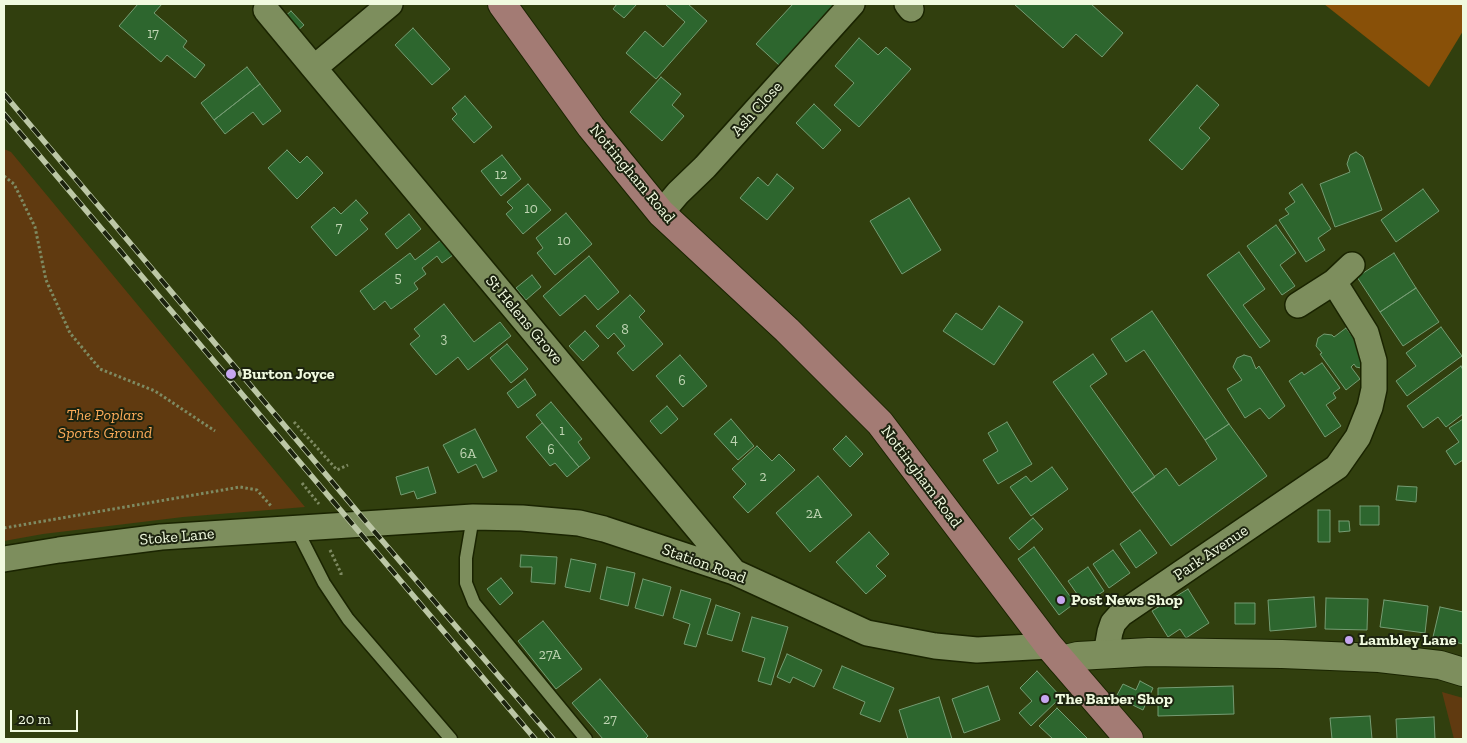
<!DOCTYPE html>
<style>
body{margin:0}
#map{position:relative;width:1467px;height:743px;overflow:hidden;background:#313f0e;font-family:"Zilla Slab",serif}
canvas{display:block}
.frame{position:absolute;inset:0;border:5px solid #f0fadf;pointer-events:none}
.scale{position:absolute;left:10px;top:710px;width:68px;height:22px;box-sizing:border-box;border:2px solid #f0fadf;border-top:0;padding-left:6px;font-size:15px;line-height:18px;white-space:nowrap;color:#f0fadf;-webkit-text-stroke:4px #1c230f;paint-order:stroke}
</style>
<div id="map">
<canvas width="1467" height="743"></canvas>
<div class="frame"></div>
<div class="scale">20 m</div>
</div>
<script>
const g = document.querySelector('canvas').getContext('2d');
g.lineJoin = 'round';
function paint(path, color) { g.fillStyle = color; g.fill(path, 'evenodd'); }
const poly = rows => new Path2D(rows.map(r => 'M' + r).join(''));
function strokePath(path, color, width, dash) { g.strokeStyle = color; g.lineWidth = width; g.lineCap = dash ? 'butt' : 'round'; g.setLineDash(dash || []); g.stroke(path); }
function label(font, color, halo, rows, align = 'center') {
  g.font = font + ' "Zilla Slab",serif'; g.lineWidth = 4; g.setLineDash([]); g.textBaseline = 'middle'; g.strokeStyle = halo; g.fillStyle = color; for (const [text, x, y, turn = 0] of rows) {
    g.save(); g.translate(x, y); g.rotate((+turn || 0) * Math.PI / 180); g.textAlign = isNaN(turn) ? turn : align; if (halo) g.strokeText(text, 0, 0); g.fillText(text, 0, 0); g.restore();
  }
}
paint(poly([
 [4,149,11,152,305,507,183,517,43,534,4,541],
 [1442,692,1463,698,1463,739,1454,739]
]), '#603a10');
paint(poly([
 [1324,4,1463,4,1463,31,1429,87]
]), '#885008');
const building = poly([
 [138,4,162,4,154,13,187,41,183,47,205,65,195,78,167,55,161,62,119,26,138,4],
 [617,4,637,4,624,18,613,9,617,4],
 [665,4,688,4,707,21,656,79,626,53,645,31,663,47,685,22,665,4],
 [793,4,834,4,841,10,829,23,822,17,779,65,756,44,793,4],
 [1014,4,1091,4,1123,33,1102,57,1076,34,1063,48,1014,4],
 [291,11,304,25,296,32,283,18,291,11],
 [413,28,450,69,432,85,395,45,413,28],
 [859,38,878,55,886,47,911,69,859,127,834,105,854,83,835,66,859,38],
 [247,67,260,84,214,120,201,103,247,67],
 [661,77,681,94,672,105,684,116,662,141,630,112,661,77],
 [260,84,281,111,263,125,253,112,225,134,214,120,260,84],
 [1197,85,1219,105,1199,128,1210,138,1182,170,1149,140,1197,85],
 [465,96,492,127,474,143,452,119,457,114,452,108,465,96],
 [814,104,841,130,823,149,796,123,814,104],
 [287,150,300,163,307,156,323,173,297,199,268,168,287,150],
 [1356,152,1363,157,1382,210,1335,227,1320,184,1350,172,1347,164,1350,155,1356,152],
 [502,155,521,179,501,196,481,171,502,155],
 [777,174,794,188,767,220,740,198,758,177,768,186,777,174],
 [528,184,551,210,523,234,506,214,513,208,507,202,528,184],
 [1302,184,1331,229,1318,238,1325,250,1306,262,1279,220,1289,214,1285,209,1295,202,1289,193,1302,184],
 [1423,189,1439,211,1396,242,1381,220,1423,189],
 [909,198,941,250,902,274,870,221,909,198],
 [356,200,368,213,360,220,368,229,336,256,311,227,334,207,341,214,356,200],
 [566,213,592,244,555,275,537,253,543,248,536,238,566,213],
 [409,214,421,229,397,249,385,234,409,214],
 [1276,225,1296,253,1280,265,1295,286,1282,295,1247,246,1276,225],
 [441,240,453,255,442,263,437,256,422,268,426,274,414,283,418,289,391,309,385,301,374,310,360,291,410,253,415,260,441,240],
 [1239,252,1265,289,1243,305,1270,341,1260,348,1207,275,1239,252],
 [1394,253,1416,288,1380,312,1357,277,1394,253],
 [589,256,619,292,598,310,585,295,560,316,543,296,589,256],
 [532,275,541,287,526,300,516,288,532,275],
 [1416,288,1439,322,1403,346,1380,312,1416,288],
 [630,295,645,311,639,317,663,344,633,371,617,353,625,346,614,333,608,339,596,326,630,295],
 [444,304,474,342,500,322,511,336,468,370,458,357,436,375,410,344,420,336,414,329,444,304],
 [999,306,1023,322,994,365,943,331,956,313,982,330,999,306],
 [1152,311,1229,424,1205,440,1144,350,1126,362,1111,339,1152,311],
 [1441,327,1462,356,1407,396,1396,381,1416,366,1406,353,1441,327],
 [1346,328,1366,355,1366,364,1361,368,1356,367,1354,364,1351,367,1360,379,1346,390,1320,354,1322,353,1316,346,1318,338,1324,334,1332,335,1334,337,1346,328],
 [585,331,599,346,583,361,569,346,585,331],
 [507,344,528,369,511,383,490,358,507,344],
 [1093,354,1107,374,1090,386,1155,477,1132,493,1053,382,1093,354],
 [680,355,707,386,683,407,656,376,680,355],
 [1244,355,1251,357,1256,369,1259,366,1285,406,1269,419,1260,408,1245,418,1227,389,1242,380,1233,367,1237,358,1244,355],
 [1322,363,1340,388,1333,393,1336,398,1326,405,1341,426,1325,437,1289,381,1302,372,1304,375,1322,363],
 [1461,366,1463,370,1463,414,1446,427,1438,417,1423,428,1407,406,1461,366],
 [525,379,536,395,518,408,507,393,525,379],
 [551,402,582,439,578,442,590,458,579,467,536,415,551,402],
 [667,406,678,419,661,434,650,421,667,406],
 [731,419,754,446,738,460,714,434,731,419],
 [1463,419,1463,460,1455,465,1446,451,1459,442,1449,428,1463,419],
 [1007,422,1032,464,998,484,983,460,998,451,988,433,1007,422],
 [542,423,579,467,567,477,555,463,550,466,526,437,542,423],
 [1229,424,1267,476,1171,546,1132,493,1166,468,1179,486,1217,459,1205,440,1229,424],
 [475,429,497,471,483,478,476,464,458,473,443,445,475,429],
 [846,436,863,454,850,467,833,449,846,436],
 [757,446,772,461,779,454,795,470,748,513,733,497,746,484,732,469,757,446],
 [428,467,436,493,417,499,414,491,401,495,396,477,428,467],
 [1052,467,1068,489,1031,516,1010,487,1026,476,1031,482,1052,467],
 [818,476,852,515,810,552,776,513,818,476],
 [1398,486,1417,487,1416,502,1396,500,1398,486],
 [1360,506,1379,506,1379,525,1360,525,1360,506],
 [1318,510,1330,510,1330,542,1318,542,1318,510],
 [1033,518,1043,529,1019,550,1009,538,1033,518],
 [1339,521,1349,521,1350,531,1339,532,1339,521],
 [1140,530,1157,553,1136,568,1120,544,1140,530],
 [869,532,889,554,876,566,886,576,866,594,836,562,869,532],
 [1034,547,1075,603,1059,615,1018,559,1034,547],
 [1113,550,1130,573,1109,588,1093,564,1113,550],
 [521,555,557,557,555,584,531,582,532,567,520,567,521,555],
 [571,559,596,564,590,592,565,587,571,559],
 [607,567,635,573,628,606,600,599,607,567],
 [1088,567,1104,591,1084,604,1068,581,1088,567],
 [501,578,513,593,500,605,487,589,501,578],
 [643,579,671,587,663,616,635,608,643,579],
 [1188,589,1209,623,1186,638,1180,629,1168,637,1152,611,1188,589],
 [681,590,711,599,696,647,684,644,690,624,673,618,681,590],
 [1314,597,1316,627,1270,631,1268,600,1314,597],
 [1326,598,1368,599,1367,630,1325,629,1326,598],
 [1384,600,1428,606,1425,633,1380,627,1384,600],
 [1235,603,1255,603,1255,624,1235,624,1235,603],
 [716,605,740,613,732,641,707,634,716,605],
 [1440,607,1463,612,1463,644,1433,637,1440,607],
 [752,617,788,627,771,685,758,681,765,658,742,651,752,617],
 [543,621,582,669,556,689,518,641,543,621],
 [787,654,822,670,814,687,793,677,790,683,777,677,787,654],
 [842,666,894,688,880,722,860,714,865,702,833,688,842,666],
 [1037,671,1061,697,1031,726,1019,713,1032,701,1020,688,1037,671],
 [600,679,648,736,645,739,603,739,572,703,600,679],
 [1140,681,1153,688,1143,710,1116,697,1123,684,1136,690,1140,681],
 [988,686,1000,720,964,733,952,699,988,686],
 [1233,686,1234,714,1158,716,1158,688,1233,686],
 [939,697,952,739,908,739,899,710,939,697],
 [1057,708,1088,739,1053,739,1039,726,1057,708],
 [1370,716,1372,739,1332,739,1330,718,1370,716],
 [1434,717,1435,739,1397,739,1396,719,1434,717]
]);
paint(building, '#2d662e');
strokePath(building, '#759c73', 1);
const service = poly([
 [473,517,466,558,466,583,474,603,586,739],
 [296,528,324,583,348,619,451,739]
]);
const minor = poly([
 [390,4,314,68,734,572],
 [907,4,911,9],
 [266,10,314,68],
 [661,213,678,193,705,167,852,4],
 [1334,282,1352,265],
 [4,559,59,550,161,537,473,517,522,518,579,523,604,529,734,572,867,633,935,646,977,650,1049,646],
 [1106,654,1110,632,1113,623,1121,614,1337,467,1358,437,1370,407,1374,389,1374,361,1366,333,1334,282,1298,305]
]);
const tertiary = poly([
 [1061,660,1078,656,1149,652,1282,654,1379,658,1440,665,1463,672]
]);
const primary = poly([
 [502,4,591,127,661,213,787,330,880,423,1049,646,1129,739]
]);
strokePath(service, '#1a2401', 15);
strokePath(minor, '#1a2401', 28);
strokePath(tertiary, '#1a2401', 30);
strokePath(primary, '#1a2401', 30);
strokePath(poly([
 [4,176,14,184,35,227,46,280,70,333,100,369,155,391,215,431],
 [294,422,337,470,348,465],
 [302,483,319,504],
 [4,528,240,487,257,490,272,507],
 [330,550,341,573,341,576]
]), '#7e8a62', 3, [2.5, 2.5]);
strokePath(service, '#7d8e5d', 12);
strokePath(minor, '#7d8e5d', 25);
strokePath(tertiary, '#7d8e5d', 28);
strokePath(primary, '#a37b74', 28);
const rail = poly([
 [4,94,367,523,553,739],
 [4,114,535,739]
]);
strokePath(rail, '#bcc7a6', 5.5);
strokePath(rail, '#1c230f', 4, [11]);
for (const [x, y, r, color] of [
 [231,374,6,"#c6a6f0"],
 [1061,600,5,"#c6a6f0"],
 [1349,640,5,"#c6a6f0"],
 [1045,699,5,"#c6a6f0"]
]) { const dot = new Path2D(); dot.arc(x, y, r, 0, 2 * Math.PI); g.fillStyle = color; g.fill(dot); strokePath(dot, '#1c230f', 2); }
label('14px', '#bfd5b3', null, [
 ["17",153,34],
 ["12",501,175],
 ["10",531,209],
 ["7",339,228],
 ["10",564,241],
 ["5",398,278],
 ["8",625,330],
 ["3",444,339],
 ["6",682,381],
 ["1",562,431],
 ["4",734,440],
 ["6",551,450],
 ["6A",468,454],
 ["2",763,477],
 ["2A",814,514],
 ["27A",550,655],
 ["27",610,720]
]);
label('16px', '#f0fadf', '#1c230f', [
 ["Ash Close",757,109,-48],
 ["Nottingham Road",632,174,50],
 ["St Helens Grove",524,320,50],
 ["Nottingham Road",921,477,53],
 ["Stoke Lane",177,537,-5],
 ["Park Avenue",1211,553,-34],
 ["Station Road",704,564,20]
]);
label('bold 16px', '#f0fadf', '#1c230f', [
 ["Burton Joyce",242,374],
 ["Post News Shop",1071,600],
 ["Lambley Lane",1359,640],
 ["The Barber Shop",1055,699]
], 'left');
label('italic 16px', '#fcab59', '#1c230f', [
 ["The Poplars",105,415],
 ["Sports Ground",105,433]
]);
</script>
